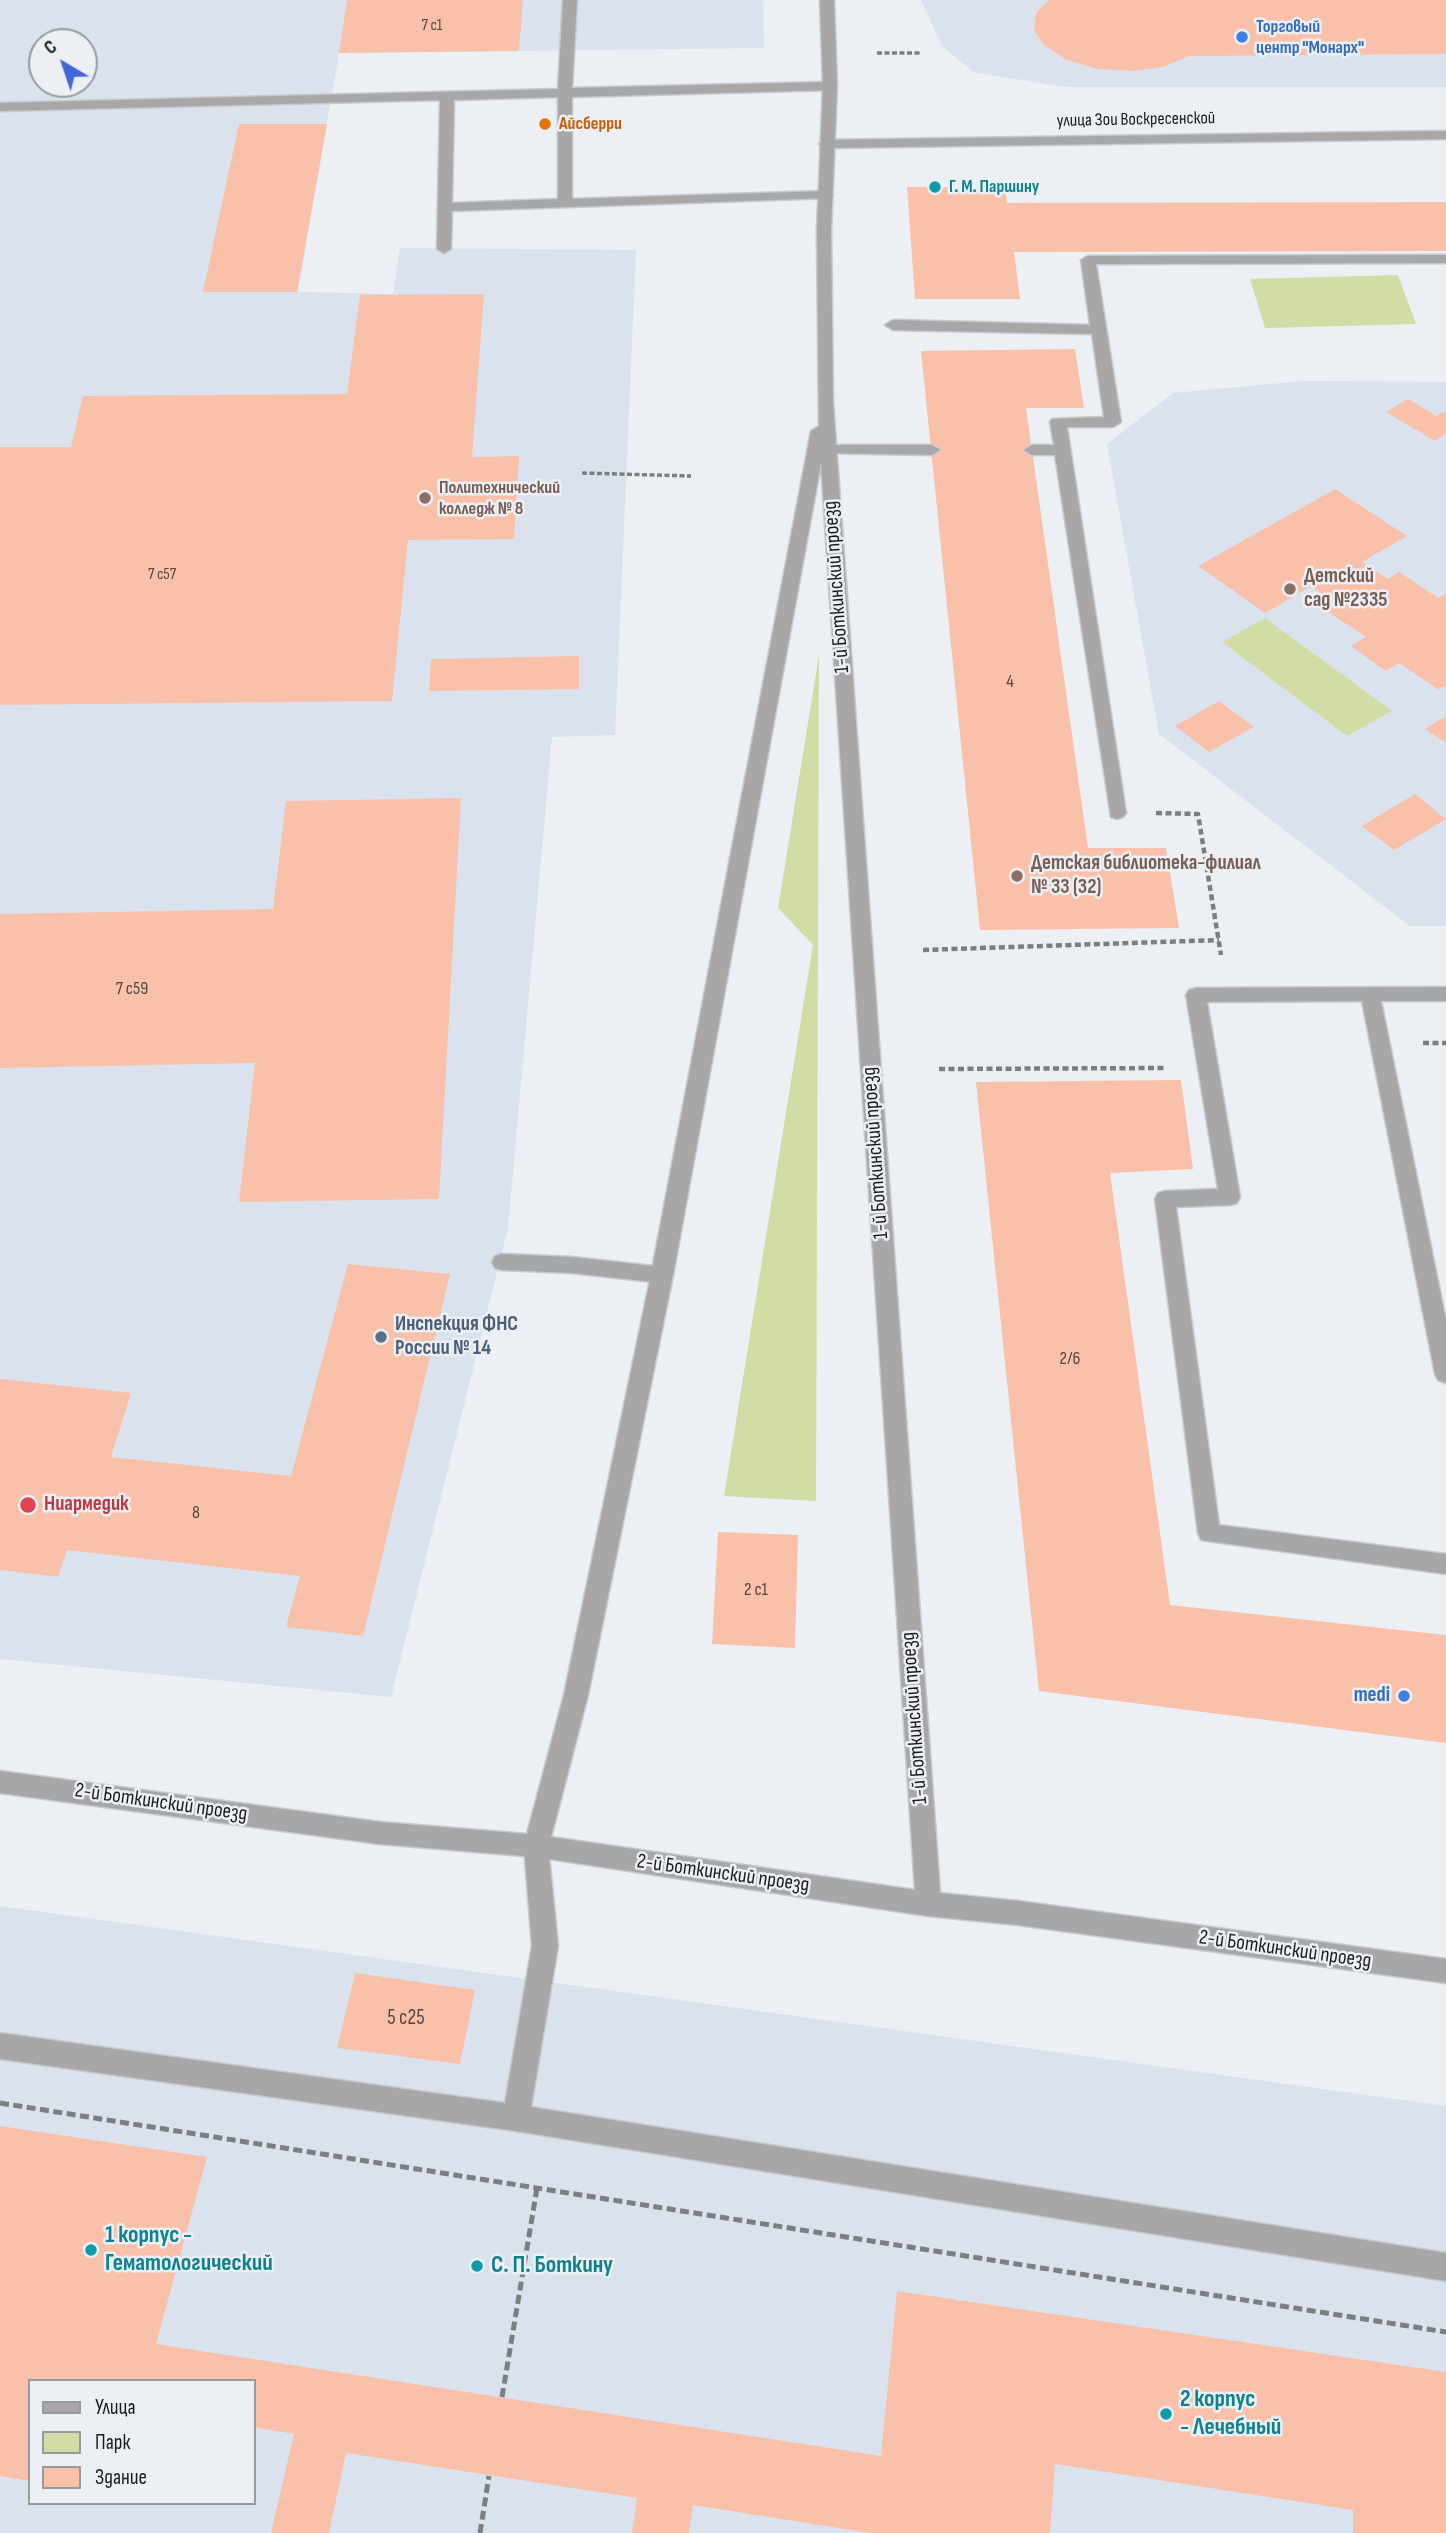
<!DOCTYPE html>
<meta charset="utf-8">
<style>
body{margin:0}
#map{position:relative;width:1446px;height:2533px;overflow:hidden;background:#eceff4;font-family:"Sofia Sans Condensed",sans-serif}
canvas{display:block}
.legend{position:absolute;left:28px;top:2379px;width:228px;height:126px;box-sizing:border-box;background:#eceff4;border:2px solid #989b9e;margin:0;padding:9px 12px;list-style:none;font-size:21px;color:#1b1c1e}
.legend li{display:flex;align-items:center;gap:14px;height:35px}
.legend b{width:35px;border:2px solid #989b9e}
.north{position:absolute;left:28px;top:28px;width:70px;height:70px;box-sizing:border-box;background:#eceff4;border:2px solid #989b9e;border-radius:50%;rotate:321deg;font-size:19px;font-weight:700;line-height:28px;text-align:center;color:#1b1c1e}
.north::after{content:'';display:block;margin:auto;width:24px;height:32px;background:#4167d9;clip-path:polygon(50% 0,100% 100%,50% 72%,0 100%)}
</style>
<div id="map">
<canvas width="1446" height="2533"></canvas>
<ul class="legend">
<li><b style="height:9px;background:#a9a6a8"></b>Улица</li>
<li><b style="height:19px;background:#d2dda5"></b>Парк</li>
<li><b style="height:19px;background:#fac1aa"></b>Здание</li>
</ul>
<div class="north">С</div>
</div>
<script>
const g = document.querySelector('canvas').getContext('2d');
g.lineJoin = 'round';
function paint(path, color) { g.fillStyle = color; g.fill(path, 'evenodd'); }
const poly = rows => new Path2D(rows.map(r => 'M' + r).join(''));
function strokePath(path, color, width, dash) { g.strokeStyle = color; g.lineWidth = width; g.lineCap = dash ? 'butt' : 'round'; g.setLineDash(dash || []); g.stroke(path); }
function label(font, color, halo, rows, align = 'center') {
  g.font = font + ' "Sofia Sans Condensed",sans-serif'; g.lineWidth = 5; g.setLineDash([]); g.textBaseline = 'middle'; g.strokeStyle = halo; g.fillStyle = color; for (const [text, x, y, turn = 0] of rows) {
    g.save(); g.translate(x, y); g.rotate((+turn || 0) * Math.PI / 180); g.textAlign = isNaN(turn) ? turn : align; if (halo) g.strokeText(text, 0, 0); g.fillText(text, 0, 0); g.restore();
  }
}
paint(poly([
 [0,0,763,0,764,48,339,53,298,292,393,294,400,248,636,250,615,735,552,737,508,1228,391,1697,0,1659],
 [42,42,84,42,84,84,42,84],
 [921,0,1446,0,1446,87,1065,87,973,72,942,46],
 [1304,381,1446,382,1446,926,1410,926,1159,734,1107,444,1173,393],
 [0,1906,1446,2106,1446,2533,0,2533],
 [30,2381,254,2381,254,2503,30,2503]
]), '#dae2ed');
paint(poly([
 [1398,275,1416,324,1265,328,1250,279],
 [1265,618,1392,711,1347,736,1222,642],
 [819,655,816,1501,724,1496,813,945,778,908]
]), '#d2dda5');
paint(poly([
 [347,0,523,0,519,51,339,53],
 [1049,0,1446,0,1446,54,1189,56,1163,67,1133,71,1098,69,1067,60,1044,45,1034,30,1036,13],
 [239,124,327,124,297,292,203,292],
 [907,187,1005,187,1007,203,1446,202,1446,251,1014,252,1020,299,915,299],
 [484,294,472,457,519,456,514,539,408,540,392,701,0,705,0,447,71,447,83,396,347,394,360,295],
 [1075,349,1084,408,1026,408,1088,848,1166,848,1179,928,980,930,921,351],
 [1408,399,1436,416,1446,411,1446,434,1435,441,1386,412],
 [1335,489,1407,536,1362,562,1388,579,1399,572,1438,598,1446,593,1446,686,1439,690,1399,663,1386,671,1351,646,1366,637,1324,609,1335,603,1311,586,1265,613,1198,566],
 [579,656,579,689,429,691,431,659],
 [1219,701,1254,727,1209,752,1175,726],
 [1446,716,1446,743,1425,729],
 [1415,794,1446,819,1394,850,1362,826],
 [461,798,439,1199,239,1202,255,1063,0,1068,0,914,273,909,286,801],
 [1181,1080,1193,1169,1110,1173,1170,1605,1446,1635,1446,1743,1039,1691,976,1082],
 [348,1264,450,1274,363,1636,286,1627,300,1576,67,1550,58,1577,0,1570,0,1379,131,1393,111,1457,291,1476],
 [718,1532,798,1535,795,1648,712,1644],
 [355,1973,475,1990,460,2064,337,2048],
 [0,2126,207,2157,156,2344,881,2456,897,2291,1446,2372,1446,2533,1353,2533,1353,2510,1055,2464,1050,2533,870,2533,693,2505,689,2533,632,2533,637,2498,346,2453,329,2533,271,2533,294,2434,254,2427,254,2381,30,2381,30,2481,0,2476]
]), '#fac1aa');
const service = poly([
 [563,0,577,0,572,88,830,82,837,86,830,90,572,97,572,199,826,191,831,192,833,195,831,198,452,211,451,249,444,253,437,249,440,100,0,111,0,103,558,89,563,0],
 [558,97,558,199,452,203,454,100,558,97],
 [1446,255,1446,263,1096,264,1121,422,1113,427,1067,427,1126,813,1123,817,1117,819,1111,817,1055,455,1032,455,1024,450,1032,445,1054,445,1050,422,1052,419,1104,417,1092,334,893,330,885,325,893,320,1090,325,1081,260,1088,256,1446,255],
 [828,445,932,445,940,450,932,455,822,453,820,450,822,447,828,445],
 [1446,987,1446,1001,1381,1001,1446,1321,1446,1383,1438,1380,1435,1374,1362,1001,1207,1002,1240,1197,1237,1203,1230,1205,1176,1207,1219,1525,1446,1554,1446,1574,1201,1540,1198,1533,1155,1199,1158,1193,1165,1191,1218,1189,1186,995,1189,990,1196,988,1446,987],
 [502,1254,572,1257,662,1267,669,1269,673,1275,669,1281,662,1283,572,1273,502,1270,495,1268,492,1262,495,1256,502,1254],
 [536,1835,545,1838,548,1846,558,1946,531,2107,1446,2253,1446,2281,516,2131,0,2059,0,2033,505,2103,532,1946,524,1846,527,1838,536,1835]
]);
const minor = poly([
 [1446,131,1446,139,826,148,819,144,826,140,1446,131]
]);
const tertiary = poly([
 [820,0,834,0,837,86,831,230,833,402,940,1893,1018,1901,1446,1959,1446,1983,1018,1925,928,1916,536,1857,380,1844,0,1793,0,1771,380,1822,527,1834,564,1695,651,1275,811,431,819,426,817,230,823,86,820,0],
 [821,463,915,1890,551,1837,588,1695,673,1275,821,463]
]);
strokePath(service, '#c6c9cd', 3);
strokePath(minor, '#c6c9cd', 3);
strokePath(tertiary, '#c6c9cd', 3);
strokePath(poly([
 [877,53,921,53],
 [582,473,691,476]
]), '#7c7e81', 3.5, [5, 2.5]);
strokePath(poly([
 [1156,813,1198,814,1221,955],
 [923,950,1219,940],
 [1423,1043,1446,1043],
 [939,1069,1166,1068]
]), '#7c7e81', 4.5, [6, 3.5]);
strokePath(poly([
 [0,2103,1446,2332],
 [502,2397,537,2188],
 [480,2533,489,2476]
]), '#7c7e81', 5, [9, 4.5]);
paint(service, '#a9a6a8');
paint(minor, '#a9a6a8');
paint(tertiary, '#a9a6a8');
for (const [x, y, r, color] of [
 [1242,37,7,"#3f7fe0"],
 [545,124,7,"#e8710a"],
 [935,187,7,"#0f9aa8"],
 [425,498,7,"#8d6e63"],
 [1290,589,7,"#8d6e63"],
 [1017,876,7,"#8d6e63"],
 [381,1337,7,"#5c6f8a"],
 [28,1505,9,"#e0444e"],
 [1404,1696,7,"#3f7fe0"],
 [91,2250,7,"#0f9aa8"],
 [477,2266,7,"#0f9aa8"],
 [1166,2414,7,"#0f9aa8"]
]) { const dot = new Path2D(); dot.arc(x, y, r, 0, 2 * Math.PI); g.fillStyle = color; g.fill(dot); strokePath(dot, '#eceff4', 2.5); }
label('16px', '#534541', null, [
 ["7 с1",432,26],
 ["7 с57",162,575]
]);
label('bold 18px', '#366cbe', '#eceff4', [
 ["Торговый",1256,27],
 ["центр \"Монарх\"",1256,48]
], 'left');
label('18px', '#1b1c1e', '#eceff4', [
 ["улица Зои Воскресенской",1136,120,-1]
]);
label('bold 18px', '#c56008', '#eceff4', [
 ["Айсберри",559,124]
], 'left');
label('bold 18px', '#0d838f', '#eceff4', [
 ["Г. М. Паршину",949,187]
], 'left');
label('bold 18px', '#785e54', '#eceff4', [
 ["Политехнический",439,488],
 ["колледж № 8",439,509]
], 'left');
label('18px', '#534541', null, [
 ["4",1010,682],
 ["7 с59",132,989],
 ["2/6",1070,1359],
 ["8",196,1513],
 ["2 с1",756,1590]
]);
label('bold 21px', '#785e54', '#eceff4', [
 ["Детский",1304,577],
 ["сад №2335",1304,601],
 ["Детская библиотека-филиал",1031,864],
 ["№ 33 (32)",1031,888]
], 'left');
label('21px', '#1b1c1e', '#eceff4', [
 ["1-й Боткинский проезд",837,587,-94],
 ["1-й Боткинский проезд",876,1153,-94],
 ["1-й Боткинский проезд",915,1718,-94],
 ["2-й Боткинский проезд",161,1803,8],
 ["2-й Боткинский проезд",723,1874,8],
 ["2-й Боткинский проезд",1285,1950,8]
]);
label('bold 21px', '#4e5e75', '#eceff4', [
 ["Инспекция ФНС",395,1325],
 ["России № 14",395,1349]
], 'left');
label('bold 21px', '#be3a42', '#eceff4', [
 ["Ниармедик",44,1505]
], 'left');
label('bold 21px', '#366cbe', '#eceff4', [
 ["medi",1390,1696]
], 'right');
label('21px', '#534541', null, [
 ["5 с25",406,2019]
]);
label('bold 24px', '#0d838f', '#eceff4', [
 ["1 корпус -",105,2236],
 ["Гематологический",105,2264],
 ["С. П. Боткину",491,2266],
 ["2 корпус",1180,2400],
 ["- Лечебный",1180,2428]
], 'left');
</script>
